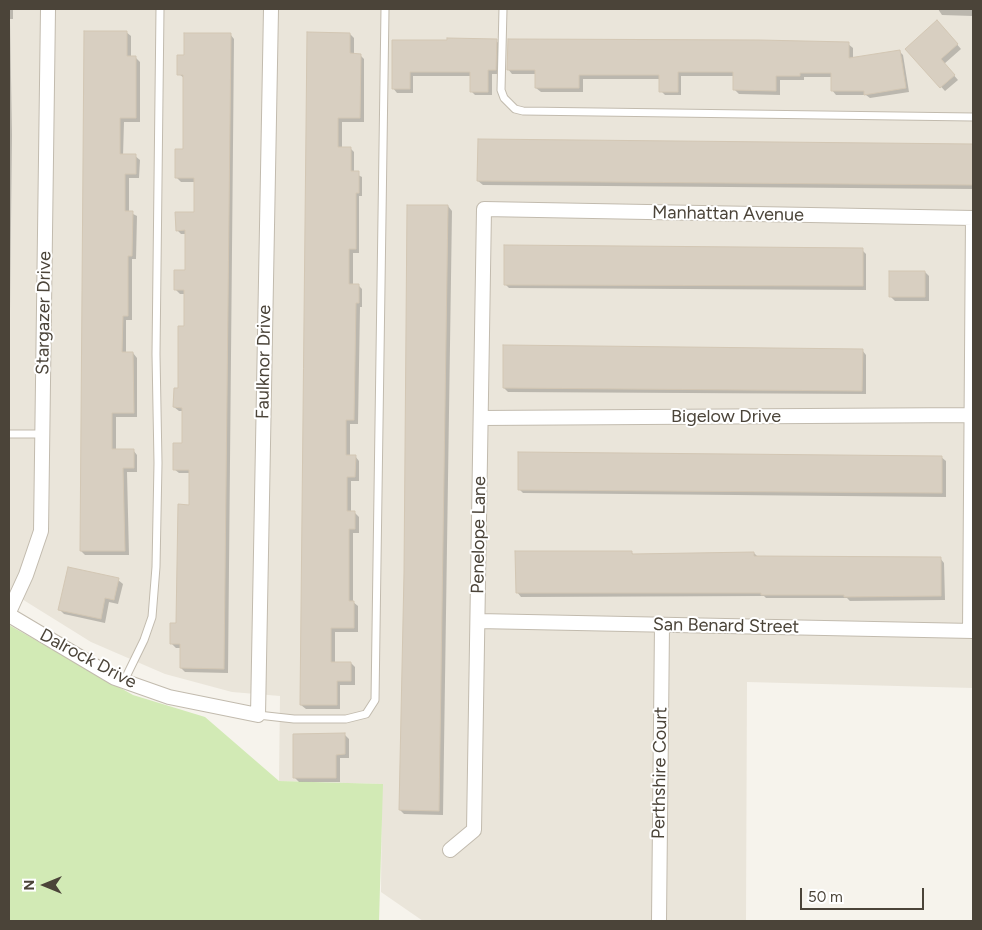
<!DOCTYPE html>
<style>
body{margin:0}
#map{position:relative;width:982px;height:930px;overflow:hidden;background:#f6f3ec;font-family:Figtree,sans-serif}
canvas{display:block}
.frame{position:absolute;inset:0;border:10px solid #4b4439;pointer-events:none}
.north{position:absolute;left:20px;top:860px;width:50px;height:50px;-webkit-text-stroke:4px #fff;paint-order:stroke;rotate:270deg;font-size:14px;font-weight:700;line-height:20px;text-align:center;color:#4b4439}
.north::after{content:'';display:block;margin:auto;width:18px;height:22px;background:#4b4439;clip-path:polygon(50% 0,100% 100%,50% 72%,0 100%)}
.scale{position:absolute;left:800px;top:888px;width:124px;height:22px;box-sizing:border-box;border:2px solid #4b4439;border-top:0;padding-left:6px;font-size:15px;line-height:18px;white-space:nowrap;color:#4b4439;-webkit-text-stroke:4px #fff;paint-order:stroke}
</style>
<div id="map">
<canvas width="982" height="930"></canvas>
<div class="frame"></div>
<div class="north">N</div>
<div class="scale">50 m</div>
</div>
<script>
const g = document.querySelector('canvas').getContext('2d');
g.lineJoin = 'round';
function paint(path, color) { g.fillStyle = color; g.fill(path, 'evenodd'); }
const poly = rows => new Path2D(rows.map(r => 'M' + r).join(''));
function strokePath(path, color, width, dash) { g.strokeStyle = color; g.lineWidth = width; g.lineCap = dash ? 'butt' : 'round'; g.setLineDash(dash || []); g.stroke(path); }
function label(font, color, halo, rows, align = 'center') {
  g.font = font + ' Figtree,sans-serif'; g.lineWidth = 4; g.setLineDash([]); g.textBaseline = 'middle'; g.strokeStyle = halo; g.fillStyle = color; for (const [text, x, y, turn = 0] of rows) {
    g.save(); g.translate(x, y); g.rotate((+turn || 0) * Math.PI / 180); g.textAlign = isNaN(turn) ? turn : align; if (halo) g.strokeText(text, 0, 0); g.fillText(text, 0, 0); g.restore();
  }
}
paint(poly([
 [9,9,973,9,973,688,747,682,746,921,423,921,381,892,382,784,279,781,280,696,232,692,165,674,91,642,9,591]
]), '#eae5da');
paint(poly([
 [9,625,133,695,205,717,279,781,383,784,379,921,9,921]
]), '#d2eab5');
paint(poly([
 [9,9,13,9,13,19,10,19,12,135,9,400],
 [938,9,973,9,973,16,942,15],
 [941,26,961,49,944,64,958,80,945,91,907,49],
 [126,32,131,36,131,58,136,58,140,62,140,122,124,122,123,156,135,156,140,160,139,178,129,178,129,212,137,216,136,259,132,259,132,320,126,320,126,353,133,353,137,358,137,417,116,417,116,450,133,450,137,455,137,472,127,472,129,555,85,555,81,551],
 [308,33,350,34,354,38,354,55,360,55,364,59,364,122,342,122,342,148,350,148,354,152,354,173,362,177,362,196,359,196,359,253,353,253,353,285,358,285,362,289,362,307,360,307,358,424,350,424,350,456,355,456,359,461,359,481,351,481,351,513,355,513,359,517,359,533,353,533,353,602,358,606,358,632,335,632,335,663,351,663,355,667,355,685,340,685,340,709,306,709,301,705],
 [230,34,234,39,228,673,185,672,181,668,181,648,176,648,171,643,177,625,190,506,190,473,179,473,174,469,183,444,184,411,179,411,174,407,179,389,186,327,186,294,180,294,176,290,187,271,186,234,181,234,177,230,195,213,195,182,181,182,177,178,184,151,184,78,179,74,186,56],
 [393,41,496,41,501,45,500,74,492,74,492,95,475,95,471,91,471,76,413,76,413,93,397,93,393,88],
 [848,44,853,48,853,59,899,51,903,55,909,92,870,98,866,95,836,95,832,90,832,77,804,77,804,80,780,80,780,95,739,94,734,89,734,76,681,76,681,95,665,95,661,91,661,79,583,79,583,92,541,92,536,88,536,74,512,74,508,69],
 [479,141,973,145,973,189,483,185,478,181],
 [448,206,452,211,443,815,404,814,400,810],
 [862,250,866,254,866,290,509,288,505,284],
 [925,272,929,276,929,301,895,301,890,296],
 [862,350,866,355,866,394,508,392,504,388],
 [941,457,946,461,946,497,523,493,519,489],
 [631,552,634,555,754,553,758,557,940,558,944,563,945,600,850,601,847,598,766,598,764,596,521,597,517,592],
 [118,580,123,584,118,604,109,602,105,623,64,614,60,610],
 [344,734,349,739,349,758,340,758,340,782,299,782,295,778]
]), '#0003');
const building = poly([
 [937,20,958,44,941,59,955,75,940,88,905,49,937,20],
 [84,31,127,31,127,56,136,56,136,118,120,118,120,154,136,154,136,174,125,174,125,211,133,211,132,256,128,256,128,316,123,316,122,352,133,352,134,413,112,413,112,449,134,449,134,468,123,468,125,551,80,551,84,31],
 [307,32,350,33,350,53,361,54,360,118,338,118,338,147,351,147,351,171,359,171,359,193,356,193,356,249,349,249,349,284,359,284,359,303,356,303,354,420,346,420,346,455,356,455,355,477,347,477,347,511,355,511,355,529,349,529,349,601,354,601,354,628,331,628,331,662,351,662,351,681,337,681,337,705,300,705,307,32],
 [184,33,231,33,224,669,180,668,180,644,170,644,170,623,176,623,178,504,189,505,189,470,173,470,173,443,182,443,182,408,173,407,174,388,178,388,178,326,184,326,184,290,174,290,174,270,185,270,185,230,176,231,175,212,194,212,194,178,175,178,175,149,183,149,183,75,177,75,177,55,184,55,184,33],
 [447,38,497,39,496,70,488,70,488,92,470,92,470,72,410,72,410,89,392,89,392,40,447,40,447,38],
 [508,39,759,40,849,42,849,58,900,50,906,88,864,95,864,91,831,91,831,73,800,73,800,76,776,76,776,91,733,90,733,72,678,72,678,92,659,92,659,75,579,75,579,88,535,88,535,70,507,70,508,39],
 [478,139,973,144,973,185,477,181,478,139],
 [407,205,448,205,439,811,399,810,404,573,407,205],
 [504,245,863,248,863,286,504,285,504,245],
 [889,271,925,271,925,297,889,297,889,271],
 [503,345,863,349,862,391,503,388,503,345],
 [518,452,942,456,942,493,518,490,518,452],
 [515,551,632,551,632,554,754,552,754,556,941,557,941,596,844,597,844,595,761,595,761,593,516,593,515,551],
 [68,567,119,578,114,600,105,598,101,619,58,610,68,567],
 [345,733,345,754,336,755,336,778,293,778,293,734,345,733]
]);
paint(building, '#d8cfc1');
strokePath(building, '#d3c7b4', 1);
const lane = poly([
 [503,9,501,90,504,98,515,109,523,111,973,117],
 [9,434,42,434],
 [124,681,144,640,152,617,156,567,158,463,156,354,160,9],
 [258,715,294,719,346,719,366,714,375,700,385,9]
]);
const street = poly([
 [481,418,971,415],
 [9,612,26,575,41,531,48,9],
 [9,615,115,678,169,697,258,715,271,9],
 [478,621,973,631],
 [970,631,973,218],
 [450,850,474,830,484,209,973,218],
 [659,921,662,625]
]);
strokePath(lane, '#c2bbae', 9);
strokePath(street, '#c2bbae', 16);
strokePath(lane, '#fff', 7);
strokePath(street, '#fff', 14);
label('18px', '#4b4439', '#fff', [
 ["Manhattan Avenue",728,214,1],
 ["Stargazer Drive",44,313,-89],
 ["Faulknor Drive",264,362,-89],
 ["Bigelow Drive",726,417],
 ["Penelope Lane",479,535,-89],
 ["San Benard Street",726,626,1],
 ["Dalrock Drive",88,659,28],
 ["Perthshire Court",660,773,-89]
]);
</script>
